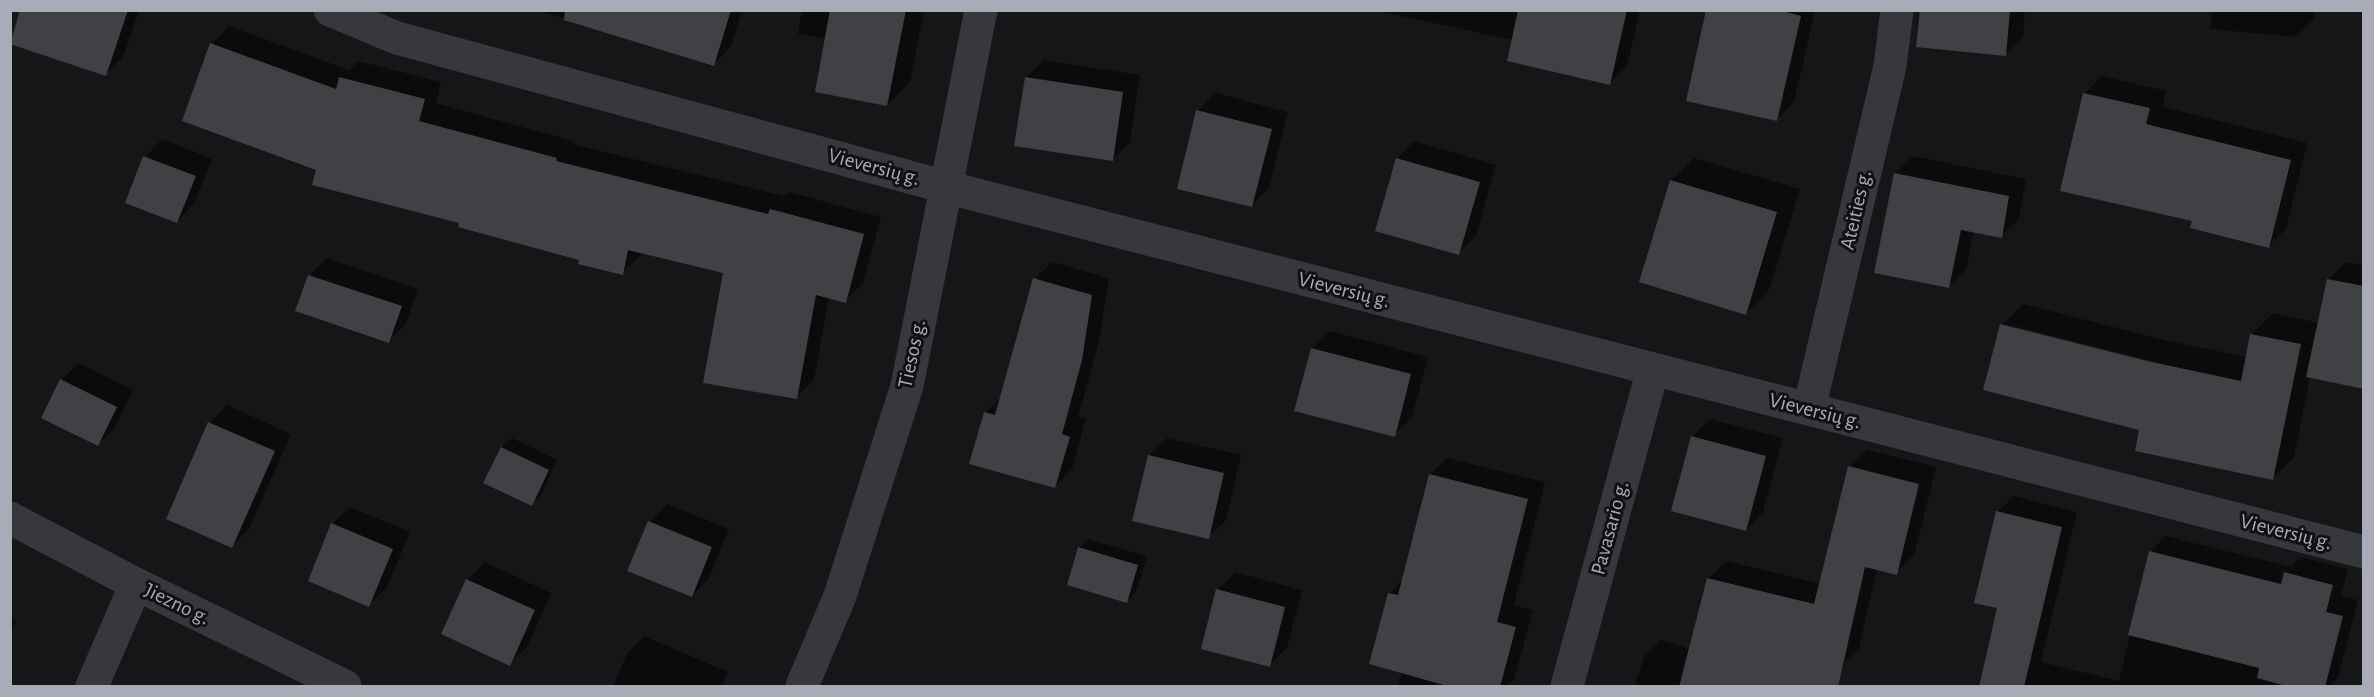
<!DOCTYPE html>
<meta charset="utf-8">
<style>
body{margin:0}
#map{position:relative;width:2374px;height:697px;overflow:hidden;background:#161618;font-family:"Alegreya Sans",sans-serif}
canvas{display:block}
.frame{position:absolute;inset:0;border:12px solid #a8acb8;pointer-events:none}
</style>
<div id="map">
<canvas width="2374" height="697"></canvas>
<div class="frame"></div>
</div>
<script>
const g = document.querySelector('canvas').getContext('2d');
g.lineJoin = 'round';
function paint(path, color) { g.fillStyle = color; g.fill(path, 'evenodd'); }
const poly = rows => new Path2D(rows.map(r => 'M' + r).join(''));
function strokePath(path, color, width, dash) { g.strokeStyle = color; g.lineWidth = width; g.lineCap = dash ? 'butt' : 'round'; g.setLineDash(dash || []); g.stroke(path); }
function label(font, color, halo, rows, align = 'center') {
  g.font = font + ' "Alegreya Sans",sans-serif'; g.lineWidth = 6; g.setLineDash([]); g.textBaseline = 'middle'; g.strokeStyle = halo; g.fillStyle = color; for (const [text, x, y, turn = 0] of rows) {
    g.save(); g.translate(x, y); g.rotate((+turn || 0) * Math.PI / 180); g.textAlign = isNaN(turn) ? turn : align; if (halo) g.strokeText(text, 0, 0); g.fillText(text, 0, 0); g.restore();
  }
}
paint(poly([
 [22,10,139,10,123,57,105,74],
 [536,10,742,10,731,46,714,64],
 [802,10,924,10,910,82,887,105,827,39,798,34],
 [1373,10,1640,10,1627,66,1610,83,1513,40],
 [1707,10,1815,10,1794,102,1776,120],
 [1921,10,2025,10,2023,37,2005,54],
 [2212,10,2315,10,2314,19,2296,37,2210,29],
 [229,26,349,70,358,61,441,82,436,103,573,141,573,144,784,196,789,192,881,217,863,283,845,301,829,297,814,380,796,397,724,272,641,251,640,256,622,273,461,222,318,169,212,44],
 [1044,60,1140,75,1130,142,1112,160,1026,77],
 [2102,76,2166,91,2163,107,2307,143,2286,229,2268,246,2194,220,2084,94],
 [1215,93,1288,112,1269,188,1251,206,1198,111],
 [162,139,212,159,194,204,177,222,145,157],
 [1414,141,1496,165,1476,236,1458,253,1397,159],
 [1913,156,2026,179,2019,219,2001,236,1974,231,1966,269,1949,286,1895,173],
 [1694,158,1800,189,1769,290,1746,313,1671,181],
 [327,258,418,289,406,324,388,341,309,276],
 [1052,262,1109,278,1099,342,1078,417,1086,419,1072,469,1054,487,986,413,1002,396,1035,279],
 [2346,262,2364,266,2364,388,2310,376,2294,457,2273,478,2141,429,2002,325,2023,304,2169,341,2247,357,2252,334,2273,313,2319,323,2329,279],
 [2014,326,2155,362,2154,365,2014,329],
 [1330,331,1428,357,1412,417,1394,435,1312,349],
 [79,363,133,390,115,427,98,444,61,380],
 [227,405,291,434,249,529,232,546,210,423],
 [1710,419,1783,438,1763,512,1746,530,1673,510,1693,436],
 [512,438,557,460,541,495,532,505,485,482,502,447],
 [1167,438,1241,455,1226,520,1208,537,1149,455],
 [1867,450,1936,467,1914,555,1896,573,1877,568,1859,648,1844,663,1837,686,1635,686,1644,657,1661,640,1690,649,1708,579,1726,561,1821,584,1850,467],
 [1447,458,1545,482,1514,605,1533,610,1514,680,1507,686,1398,686,1402,672,1389,594,1403,579,1430,475],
 [2014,496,2077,512,2041,662,2119,681,2150,552,2166,536,2291,567,2301,557,2348,569,2341,596,2358,600,2338,677,2329,686,2297,686,2279,682,2277,686,1981,686,1999,607,1998,512],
 [667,504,729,529,709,578,692,596,629,570,650,522],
 [350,507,410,532,387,587,369,605,332,524],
 [1088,539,1147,556,1136,592,1127,601,1079,548],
 [485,562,551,593,527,647,509,664,467,580],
 [1235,572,1302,590,1287,648,1269,665,1218,590],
 [10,618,16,621,10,634],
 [644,636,728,672,722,686,613,686,627,654]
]), '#0007');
paint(poly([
 [20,10,128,10,106,76,10,44],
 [565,10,731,10,714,66,564,20],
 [830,10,906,10,887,106,815,92],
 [1518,10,1627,10,1610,85,1507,61],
 [1706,10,1778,10,1801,16,1777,121,1686,101],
 [1920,10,2010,10,2006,56,1916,47],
 [210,43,336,89,339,77,425,99,419,121,557,158,556,161,768,214,770,209,864,234,846,303,816,295,797,399,703,383,723,273,628,250,623,275,578,264,579,260,458,227,459,223,312,185,316,170,182,121],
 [1025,77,1123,92,1113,161,1014,146],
 [2083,93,2150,108,2146,124,2291,160,2269,248,2190,228,2192,221,2060,191],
 [1196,110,1272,129,1252,207,1177,189],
 [143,156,196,176,177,223,125,203],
 [1396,158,1480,182,1459,255,1375,231],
 [1894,173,2009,196,2002,238,1961,230,1949,288,1874,273],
 [1670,180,1777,212,1746,315,1639,282],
 [308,275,402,306,389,343,295,311],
 [1033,278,1092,295,1082,360,1062,434,1070,437,1055,488,969,464,984,412,995,415],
 [2327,279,2364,286,2364,389,2306,377],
 [2000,324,2147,361,2241,381,2250,334,2301,344,2273,480,2135,451,2139,430,1983,390],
 [1311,348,1411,374,1395,437,1294,411],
 [60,379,117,407,98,446,41,418],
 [208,422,275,451,232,548,166,519],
 [1691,436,1766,456,1746,531,1671,511],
 [501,447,549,470,532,506,483,483],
 [1148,455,1224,473,1209,539,1132,521],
 [1848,466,1919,484,1897,575,1865,567,1838,687,1679,687,1707,578,1814,604],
 [1429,474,1528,499,1497,622,1516,627,1500,687,1451,687,1369,664,1388,593,1398,595],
 [1996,511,2062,527,2024,687,1979,687,1997,608,1974,603],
 [648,521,712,547,692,597,627,571],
 [331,523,393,549,369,607,308,581],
 [1078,547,1138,565,1127,603,1067,585],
 [2149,551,2281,584,2284,572,2333,585,2326,612,2343,616,2325,687,2290,687,2257,678,2259,668,2128,635],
 [466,579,535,610,510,666,441,634],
 [1216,589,1285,607,1270,667,1201,649]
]), '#404145');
strokePath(poly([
 [330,10,397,38,946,187,2364,552],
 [1809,409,1890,66,1897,10],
 [10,518,136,584,345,686],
 [92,686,136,584],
 [802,686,840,596,907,386,981,10],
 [1567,686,1653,369]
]), '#37383d', 33);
label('21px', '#a8acb8', '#111113', [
 ["Vieversių g.",874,167,15],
 ["Ateities g.",1856,210,-77],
 ["Vieversių g.",1344,290,14],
 ["Tiesos g.",912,354,-78],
 ["Vieversių g.",1815,411,14],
 ["Pavasario g.",1610,528,-75],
 ["Vieversių g.",2286,532,14],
 ["Jiezno g.",177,604,26]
]);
</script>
